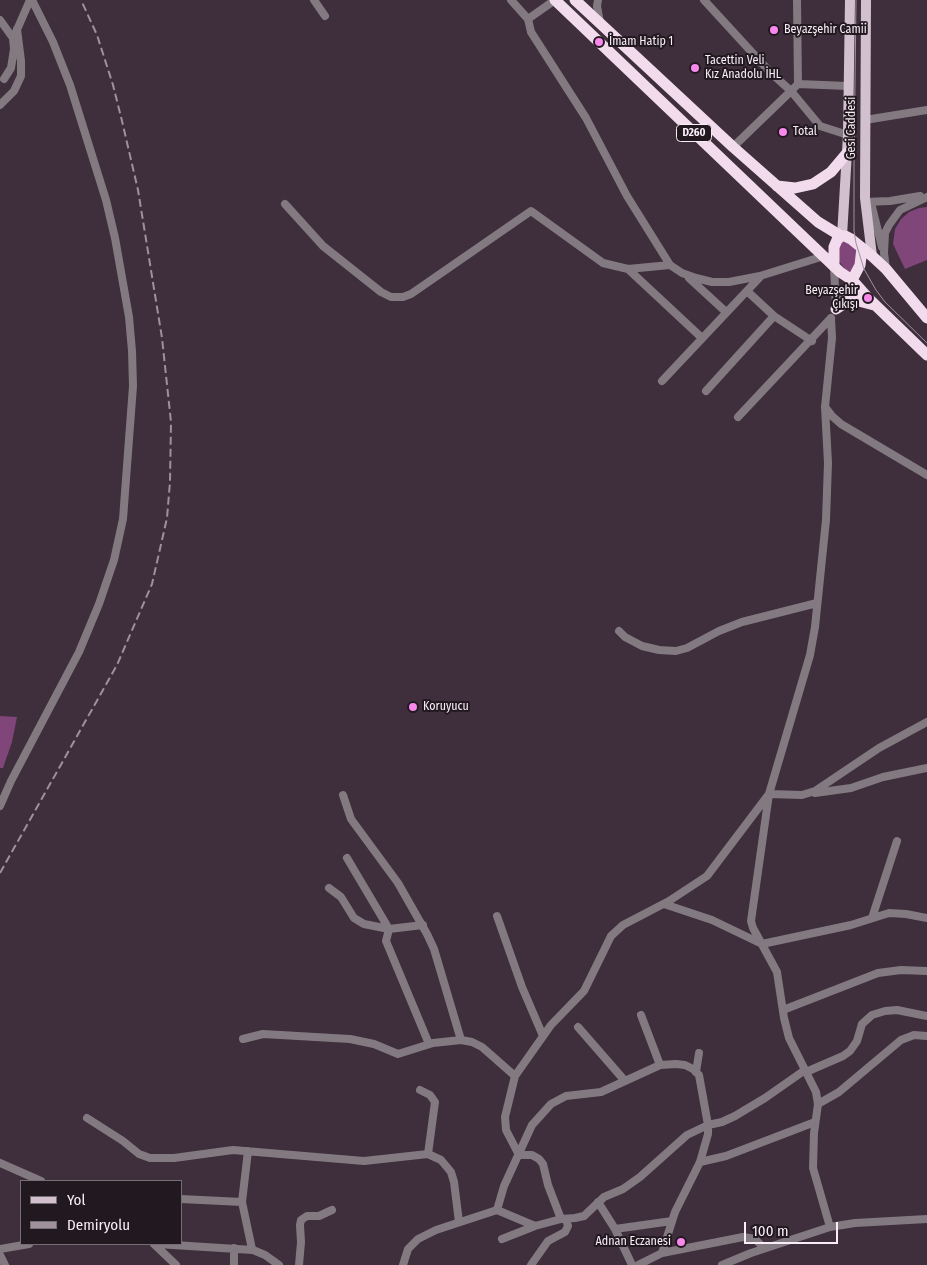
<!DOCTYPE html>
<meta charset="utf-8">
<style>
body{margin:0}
#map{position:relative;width:927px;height:1265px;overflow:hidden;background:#3f2e3c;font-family:"Fira Sans Condensed",sans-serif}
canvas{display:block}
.legend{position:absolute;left:20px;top:1180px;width:162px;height:65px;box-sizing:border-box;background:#21191f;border:1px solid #776e75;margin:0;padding:6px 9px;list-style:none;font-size:15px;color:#f9edf7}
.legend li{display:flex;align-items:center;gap:10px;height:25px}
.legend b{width:25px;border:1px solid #776e75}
.scale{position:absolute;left:744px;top:1222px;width:94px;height:22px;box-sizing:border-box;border:2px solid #f9edf7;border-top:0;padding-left:6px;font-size:15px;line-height:18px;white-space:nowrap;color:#f9edf7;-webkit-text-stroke:4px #21191f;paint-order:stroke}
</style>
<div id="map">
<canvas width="927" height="1265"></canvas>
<ul class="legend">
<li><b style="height:6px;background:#d2c0cf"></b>Yol</li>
<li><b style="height:6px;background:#9f909c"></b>Demiryolu</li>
</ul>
<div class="scale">100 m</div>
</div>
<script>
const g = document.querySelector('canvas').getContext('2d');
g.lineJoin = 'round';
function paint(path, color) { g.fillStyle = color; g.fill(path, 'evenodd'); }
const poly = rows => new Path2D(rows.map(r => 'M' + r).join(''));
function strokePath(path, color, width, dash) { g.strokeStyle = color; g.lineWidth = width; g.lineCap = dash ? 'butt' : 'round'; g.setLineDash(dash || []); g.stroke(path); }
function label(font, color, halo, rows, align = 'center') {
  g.font = font + ' "Fira Sans Condensed",sans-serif'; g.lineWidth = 4; g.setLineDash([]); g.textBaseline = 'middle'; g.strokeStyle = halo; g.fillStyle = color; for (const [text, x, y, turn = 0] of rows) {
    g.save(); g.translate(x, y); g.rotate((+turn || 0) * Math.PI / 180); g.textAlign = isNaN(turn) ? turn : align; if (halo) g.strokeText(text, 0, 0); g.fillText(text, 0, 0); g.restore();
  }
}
paint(poly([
 [927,207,927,260,905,269,893,244,895,229,901,219,909,212,919,208],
 [843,240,861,252,850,272,845,269,838,260,839,245],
 [0,716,17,717,12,742,3,768,0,768]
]), '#804579');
strokePath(poly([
 [314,0,325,16],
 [511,0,528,19,531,32,586,118,627,196,670,265,682,273,696,278,712,282,729,282,760,276,824,256],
 [598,0,597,6,600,23],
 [704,0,770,72,791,91,798,84,848,86],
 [797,0,798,84],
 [528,19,555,0],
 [0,20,13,38,14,49,11,68,4,79],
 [16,32,30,0],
 [0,105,14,91,21,76,21,61,17,29],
 [865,120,927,110],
 [733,147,791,91,820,126,848,135],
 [865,202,890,201,920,196],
 [871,203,882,247],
 [285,204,323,246,381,292,391,297,403,297,411,294,531,211,603,263,628,269,670,265],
 [834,266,836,309],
 [628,269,702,338],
 [886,269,884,253,885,233,889,225,900,210,927,197],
 [689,278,726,312],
 [838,306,852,280],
 [774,316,812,341],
 [662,381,760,277],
 [706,391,774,316,747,291],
 [825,407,832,416,841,424,927,475],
 [738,417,831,318],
 [619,631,625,637,642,646,659,650,676,651,687,648,719,631,742,622,817,603],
 [815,793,851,788,883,777,927,768],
 [343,795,351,819,398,883,427,934,434,949,461,1040],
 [0,806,11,781,79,652,99,604,114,560,123,519,133,386,132,351,129,317,115,238,106,200,70,85,53,42,32,0],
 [347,858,389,929,386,941,429,1044],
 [329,888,341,897,354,918,364,924,389,929,423,925],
 [664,904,712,920,762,944,851,925,889,913,906,914,927,918],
 [497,916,522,987,543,1036],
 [872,918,897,841],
 [783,1010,878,973,901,970,927,971],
 [641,1015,660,1065],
 [578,1027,625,1081],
 [243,1039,263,1034,350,1039,374,1044,398,1054,433,1043,461,1040,472,1042,482,1047,515,1076],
 [696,1072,699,1053],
 [806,1072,843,1056,850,1051,857,1041,862,1024,872,1015,885,1011,897,1010,927,1016],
 [420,1090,430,1095,435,1102,428,1154],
 [818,1104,839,1092,901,1040,914,1035,927,1036],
 [87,1118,123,1141,139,1154,150,1158,174,1158,233,1150,364,1161,428,1154,441,1160,451,1172,454,1182,459,1222],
 [248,1151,242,1202,252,1249],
 [700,1162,726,1156,815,1122],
 [0,1163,41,1181],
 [181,1199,242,1202],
 [598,1202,615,1229,632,1265],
 [497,1210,504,1186,532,1125,551,1104,566,1096,601,1092,660,1065,676,1064,685,1065,693,1069,699,1075,708,1125,708,1134,700,1162,675,1212,662,1253],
 [561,1219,548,1185,543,1164,539,1159,532,1155,519,1155,506,1130,505,1117,515,1076,551,1025,584,991,611,936,623,925,669,901,707,876,769,794,802,795,815,791,879,748,927,722],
 [830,1227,813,1168,814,1133,818,1104,816,1092,789,1038,784,1018,777,972,753,928,751,921,769,794,810,655,815,627,826,520,828,463,825,407,832,338,831,318],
 [615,1229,672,1221],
 [502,1239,535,1226],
 [154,1244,176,1265],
 [157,1244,253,1250,265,1255,279,1265],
 [234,1248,234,1265],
 [0,1249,29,1244],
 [0,1255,5,1265],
 [299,1265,301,1242,300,1225,301,1220,307,1216,319,1216,332,1210],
 [403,1265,408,1249,418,1239,436,1230,497,1210,535,1226,561,1219,575,1218,584,1216,604,1197,623,1189,640,1177,687,1135,708,1125,722,1122,735,1116,765,1098,805,1070],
 [531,1265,548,1241,565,1232,568,1226,566,1219],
 [638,1265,662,1253,743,1237,755,1239,764,1248],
 [722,1265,751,1253,830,1227,855,1223,927,1219]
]), '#837a81', 8);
strokePath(poly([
 [866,0,865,198,872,256],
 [842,236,848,135,850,0]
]), '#d2c0cf', 10);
strokePath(poly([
 [555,0,840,272,852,280,868,298,927,355],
 [575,0,733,147,818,222,841,236,845,236,851,239,872,256,886,269,927,318],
 [777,186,795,188,813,184,831,172,847,153],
 [834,266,834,247,837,240,841,236],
 [852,280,860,265,862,248],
 [836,309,848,301,855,300,874,305]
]), '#f1dbed', 11);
strokePath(poly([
 [856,0,854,165,854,231,856,243,864,269,876,290,885,302,927,343]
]), '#9f909c', 1);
strokePath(poly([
 [0,873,117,665,152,584,167,518,170,482,171,422,162,338,138,190,122,121,113,85,97,35,81,0]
]), '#9f909c', 2, [8, 4]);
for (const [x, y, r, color] of [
 [774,30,5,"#f888eb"],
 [599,42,5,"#f888eb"],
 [695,68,5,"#f888eb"],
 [783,132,5,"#f888eb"],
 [868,298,5,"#f888eb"],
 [413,707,5,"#f888eb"],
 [681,1242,5,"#f888eb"]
]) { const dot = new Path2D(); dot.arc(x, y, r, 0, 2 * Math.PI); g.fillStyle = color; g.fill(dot); strokePath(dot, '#21191f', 2); }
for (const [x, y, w] of [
 [694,133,35]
]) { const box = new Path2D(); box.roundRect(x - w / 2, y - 8.5, w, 17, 4); g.fillStyle = '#21191f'; g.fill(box); strokePath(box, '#f9edf7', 1); }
label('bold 11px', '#f9edf7', null, [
 ["D260",694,133]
]);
label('12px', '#f9edf7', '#21191f', [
 ["Beyazşehir Camii",784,30],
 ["İmam Hatip 1",609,42],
 ["Tacettin Veli",705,61],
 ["Kız Anadolu İHL",705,75],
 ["Total",793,132],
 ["Beyazşehir",858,291,"right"],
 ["Çıkışı",858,305,"right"],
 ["Koruyucu",423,707],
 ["Adnan Eczanesi",671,1242,"right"]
], 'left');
label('12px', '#f9edf7', '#21191f', [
 ["Gesi Caddesi",852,128,-90]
]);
</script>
